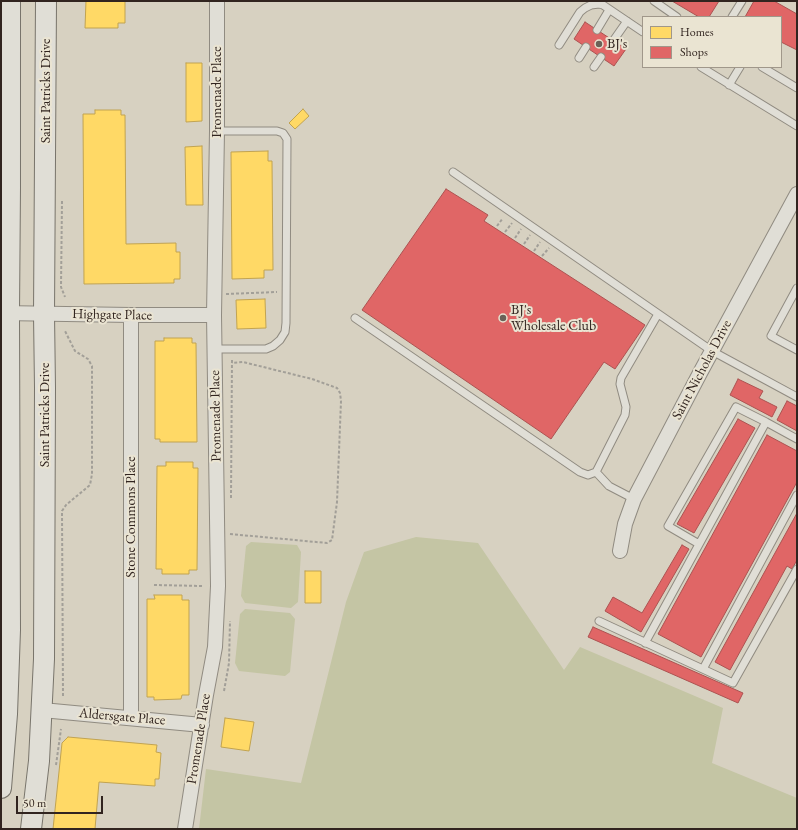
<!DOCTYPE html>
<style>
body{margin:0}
#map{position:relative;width:798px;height:830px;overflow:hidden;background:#d7d1c1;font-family:"EB Garamond",serif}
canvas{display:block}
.frame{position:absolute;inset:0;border:2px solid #31241f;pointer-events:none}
.legend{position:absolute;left:642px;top:16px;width:140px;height:52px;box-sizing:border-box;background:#eae4d2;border:1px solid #a0978a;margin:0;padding:5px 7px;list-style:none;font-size:12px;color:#31241f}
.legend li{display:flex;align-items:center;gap:8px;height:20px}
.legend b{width:20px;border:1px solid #a0978a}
.scale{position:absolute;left:16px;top:796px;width:87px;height:18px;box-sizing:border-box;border:2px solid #31241f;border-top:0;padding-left:5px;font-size:12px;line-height:14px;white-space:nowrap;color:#31241f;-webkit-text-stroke:3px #eae4d2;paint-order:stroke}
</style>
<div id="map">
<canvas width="798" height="830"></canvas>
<div class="frame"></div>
<ul class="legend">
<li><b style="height:11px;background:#ffd966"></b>Homes</li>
<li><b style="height:11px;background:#e06666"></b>Shops</li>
</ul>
<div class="scale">50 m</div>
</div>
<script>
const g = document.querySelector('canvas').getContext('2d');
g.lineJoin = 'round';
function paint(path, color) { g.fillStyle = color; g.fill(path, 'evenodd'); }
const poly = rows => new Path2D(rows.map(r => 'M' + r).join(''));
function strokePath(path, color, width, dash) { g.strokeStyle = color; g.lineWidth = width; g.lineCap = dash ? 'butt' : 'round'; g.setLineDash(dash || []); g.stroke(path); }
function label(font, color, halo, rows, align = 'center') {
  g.font = font + ' "EB Garamond",serif'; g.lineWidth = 4; g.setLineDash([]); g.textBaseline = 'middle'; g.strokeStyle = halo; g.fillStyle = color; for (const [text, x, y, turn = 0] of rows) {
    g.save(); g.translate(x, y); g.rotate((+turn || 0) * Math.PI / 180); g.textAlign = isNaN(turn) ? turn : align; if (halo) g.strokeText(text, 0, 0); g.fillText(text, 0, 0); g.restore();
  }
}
paint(poly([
 [416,537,478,543,564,670,580,647,723,708,712,763,797,798,797,829,199,829,206,769,301,783,346,602,364,552],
 [251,542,297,545,301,552,298,602,291,608,245,603,241,596,246,546],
 [245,609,290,613,295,619,290,672,285,676,239,671,235,663,240,614]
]), '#c4c5a4');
const homes = poly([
 [86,1,125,1,125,23,118,23,118,28,85,28,86,1],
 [186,63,202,63,202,121,186,122,186,63],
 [303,109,309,116,295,129,289,123,303,109],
 [95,110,121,110,121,115,125,115,126,244,176,243,176,252,180,252,180,279,174,279,174,283,84,284,83,114,95,114,95,110],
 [202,146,203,205,186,205,185,147,202,146],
 [268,151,268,161,272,161,273,270,264,270,264,278,232,279,231,152,268,151],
 [265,299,266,328,237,329,236,300,265,299],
 [164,338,192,338,192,343,196,343,197,442,160,442,160,439,155,439,155,341,164,341,164,338],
 [166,462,193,462,193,468,198,468,197,570,189,570,189,574,162,574,162,569,156,569,157,466,166,466,166,462],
 [305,571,321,571,321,603,305,603,305,571],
 [154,595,182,595,182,600,189,600,189,695,182,695,181,699,154,700,154,697,147,697,147,599,155,599,154,595],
 [225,718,254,722,249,751,221,747,225,718],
 [68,737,157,745,156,752,161,753,159,779,155,779,155,786,99,782,95,829,53,829,62,743,68,737]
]);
paint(homes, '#ffd966');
strokePath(homes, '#c1a351', 1);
const shops = poly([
 [672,1,719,1,709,17,699,17,672,1],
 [754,1,774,1,797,14,797,50,781,42,781,17,745,17,754,1],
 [585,22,626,49,614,66,574,39,585,22],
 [446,189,488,215,484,221,645,325,615,369,604,362,551,439,362,310,446,189],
 [738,379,763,391,759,398,777,407,772,417,730,395,738,379],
 [787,401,797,406,797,431,777,420,787,401],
 [738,419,755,428,694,533,677,524,738,419],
 [767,435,797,451,797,482,701,657,658,634,767,435],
 [797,513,797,560,792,569,787,566,730,670,715,662,797,513],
 [682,545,689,549,641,632,605,611,613,597,642,613,682,545],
 [593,627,743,693,738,703,588,637,593,627]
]);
paint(shops, '#e06666');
strokePath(shops, '#ac5251', 1);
const lane = poly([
 [654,1,677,17],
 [732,17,742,1],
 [597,30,609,10],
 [613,41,627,21],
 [559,45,580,12,585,8,591,5,599,4,603,5,643,32],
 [579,58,586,47],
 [594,67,601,57],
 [701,67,797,126],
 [762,67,797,88],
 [729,85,740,67],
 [453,172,712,351,797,397],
 [797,288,771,336,797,350],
 [355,318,580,472,588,475,596,472,625,415,626,407,620,384,621,378,658,314],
 [215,349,266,349,273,346,280,340,285,332,286,323,287,139,283,133,277,131,217,131],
 [766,422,797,439],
 [596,472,609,486,634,499],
 [599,621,733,683,797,569],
 [645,643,766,422,736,407,668,526,699,544],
 [703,669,797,495]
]);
const street = poly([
 [1,313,131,315,214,315],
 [620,551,625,524,634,499,700,373,797,194],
 [42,710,202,725],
 [131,718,131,315],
 [185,829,206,695,215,647,218,586,214,315,217,131,217,1]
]);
const secondary = poly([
 [1,788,7,714,10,630,9,313,10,187,10,1],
 [31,829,39,761,44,659,45,388,44,314,46,1]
]);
strokePath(lane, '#908b81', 9);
strokePath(street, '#908b81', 16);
strokePath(secondary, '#78746b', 22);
strokePath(poly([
 [62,201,61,287,65,297],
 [497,226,503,218],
 [505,232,512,223],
 [515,238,521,229],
 [524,244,530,235],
 [534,251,540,242],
 [542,256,549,248],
 [226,294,277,292],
 [231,498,232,359],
 [230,534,327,543,332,540,337,502,341,401,340,393,337,388,312,379,243,362,232,363],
 [154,585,203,586],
 [224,691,229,663,230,621],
 [63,696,62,511,66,505,90,485,92,474,92,366,88,359,75,351,65,331],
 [56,765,61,729]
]), '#a29f98', 2, [3, 2]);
strokePath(lane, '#e0ded6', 7);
strokePath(street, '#e0ded6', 14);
strokePath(secondary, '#e0ded6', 20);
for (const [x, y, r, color] of [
 [599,44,4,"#6b6158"],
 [503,318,4,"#6b6158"]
]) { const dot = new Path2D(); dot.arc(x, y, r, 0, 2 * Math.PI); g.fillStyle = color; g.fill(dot); strokePath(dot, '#eae4d2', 1.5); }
label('14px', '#31241f', '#eae4d2', [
 ["BJ's",607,44],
 ["BJ's",511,310],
 ["Wholesale Club",511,326]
], 'left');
label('14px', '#31241f', '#eae4d2', [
 ["Saint Patricks Drive",46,91,-90],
 ["Promenade Place",217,92,-90],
 ["Highgate Place",112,315,1],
 ["Saint Nicholas Drive",702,370,-62],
 ["Saint Patricks Drive",45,415,-90],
 ["Promenade Place",216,416,-91],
 ["Stone Commons Place",131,517,-90],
 ["Aldersgate Place",122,717,5],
 ["Promenade Place",199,739,-81]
]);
</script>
